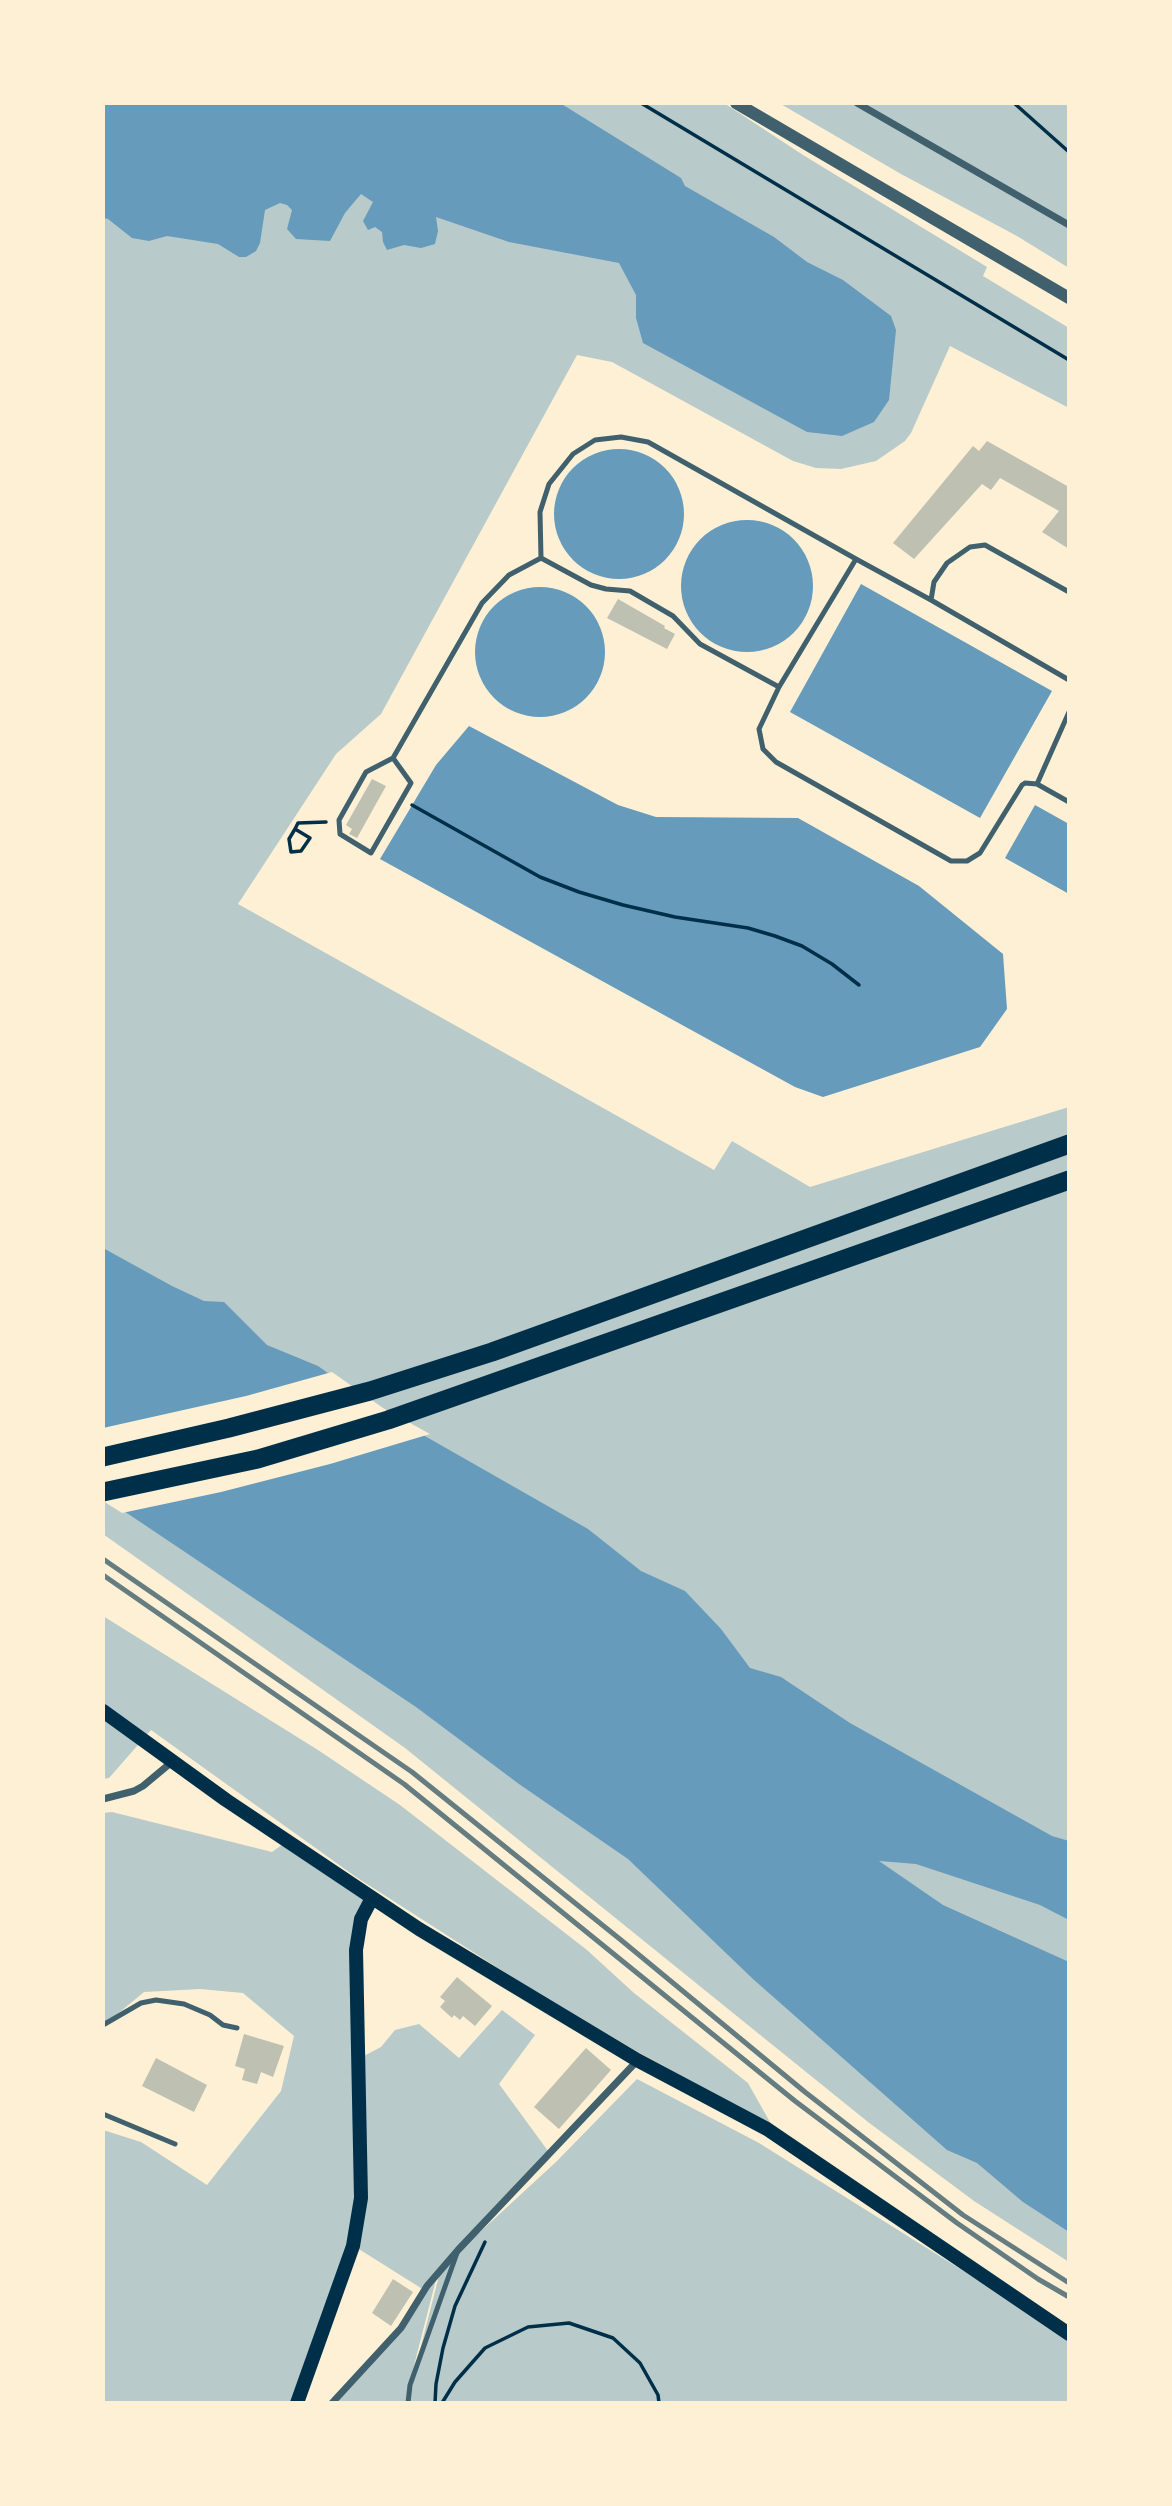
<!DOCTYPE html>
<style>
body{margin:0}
#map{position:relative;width:1172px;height:2506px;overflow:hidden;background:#fdf0d5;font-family:"Libre Baskerville",serif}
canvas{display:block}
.frame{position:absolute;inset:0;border:105px solid #fdf0d5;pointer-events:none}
</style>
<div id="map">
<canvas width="1172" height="2506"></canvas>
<div class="frame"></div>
</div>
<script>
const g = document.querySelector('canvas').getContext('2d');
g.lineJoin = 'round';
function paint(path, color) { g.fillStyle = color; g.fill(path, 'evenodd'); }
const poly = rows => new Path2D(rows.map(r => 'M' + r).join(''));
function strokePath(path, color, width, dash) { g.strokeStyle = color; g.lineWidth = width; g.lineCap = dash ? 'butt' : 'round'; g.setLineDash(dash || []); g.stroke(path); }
paint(poly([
 [103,103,724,103,803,155,987,267,983,276,1069,328,1069,408,950,346,911,433,905,441,876,461,841,469,816,468,793,461,612,362,577,355,381,714,336,754,238,904,714,1170,732,1141,810,1187,1069,1107,1069,2262,974,2201,868,2122,405,1748,103,1534],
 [779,103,1069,103,1069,268,1017,236,901,174],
 [103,1616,318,1750,400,1805,587,1950,634,1993,748,2083,771,2124,636,2051,512,1977,356,1877,151,1730,109,1778,103,1779],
 [112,1812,272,1852,289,1840,371,1898,360,1916,360,2144,352,2246,295,2403,103,2403,103,2130,141,2142,207,2185,281,2091,294,2036,243,1993,200,1989,144,1992,103,2026,103,1813],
 [502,2010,535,2035,499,2084,548,2151,424,2290,354,2246,360,2058,381,2047,395,2030,419,2024,459,2058],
 [637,2079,759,2143,1069,2337,1069,2403,409,2403,411,2385,441,2268,557,2161],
 [438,2272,409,2385,407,2403,333,2403,401,2328]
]), '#b9caca');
paint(poly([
 [103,103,560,103,681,178,685,186,774,237,807,262,843,280,891,316,896,330,889,400,874,422,842,436,807,432,643,343,636,318,636,295,619,263,509,242,436,217,438,231,435,244,421,248,404,245,387,250,383,242,382,232,375,227,368,230,363,221,373,202,361,194,345,213,330,241,296,239,287,229,292,210,287,205,280,203,265,210,260,243,256,251,246,257,239,257,218,244,167,236,149,241,132,238,108,219,103,218],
 '554 514a65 65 0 1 1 130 0a65 65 0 1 1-130 0Z',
 '681 586a66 66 0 1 1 132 0a66 66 0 1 1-132 0Z',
 [861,584,1052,691,980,818,790,712],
 '475 652a65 65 0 1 1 130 0a65 65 0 1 1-130 0Z',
 [469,726,618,805,656,817,798,818,919,886,1003,954,1007,1009,980,1047,823,1097,795,1087,380,859,436,765],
 [1035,805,1069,824,1069,894,1005,858],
 [103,1248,172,1286,204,1301,224,1302,267,1345,318,1366,381,1411,588,1529,641,1571,685,1591,721,1629,750,1668,781,1677,850,1723,1052,1836,1069,1841,1069,1920,1040,1905,916,1864,879,1861,943,1905,1069,1962,1069,2232,1023,2202,977,2163,947,2150,753,1979,628,1859,519,1784,416,1707,103,1497]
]), '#669bbc');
paint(poly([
 [332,1372,383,1408,430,1434,330,1464,221,1492,122,1513,103,1501,103,1428,246,1396]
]), '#fdf0d5');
paint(poly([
 [987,441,1069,487,1069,549,1042,532,1059,511,1000,478,991,490,982,484,914,559,893,543,973,446,979,451],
 [618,599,665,626,664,628,675,634,667,649,607,618],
 [372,779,386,786,357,838,349,834,352,829,346,825],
 [457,1977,492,2006,475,2026,463,2016,460,2020,454,2015,452,2018,440,2007,445,2001,440,1997],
 [244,2034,284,2046,273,2077,261,2072,257,2084,242,2080,245,2069,235,2066],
 [586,2048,611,2070,559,2129,534,2107],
 [156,2058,207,2085,194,2112,142,2086],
 [393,2279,413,2292,391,2326,372,2313]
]), '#bec0b2');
strokePath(poly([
 [641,103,1069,360],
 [1014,103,1069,152],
 [412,805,540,877,579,892,623,905,675,917,748,928,775,936,802,946,832,964,859,985],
 [295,829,310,838,301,851,291,852,289,839,295,829,298,823,326,822],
 [435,2403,436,2384,443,2348,455,2306,485,2242],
 [442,2403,455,2382,485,2348,528,2327,569,2323,613,2338,640,2363,658,2395,659,2403]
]), '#003049', 3.5);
strokePath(poly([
 [541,558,591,585,606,589,630,591,673,616,700,644,779,687],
 [1069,592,985,545,970,547,947,563,934,582,931,600,856,559,779,687,759,729,763,749,776,762,951,861,967,861,980,853,1022,785,1025,783,1037,784,1069,802],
 [931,600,1069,680],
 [393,758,411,783,371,853,340,834,339,820,366,772,393,758,482,603,509,575,541,558,540,512,549,484,573,454,595,440,621,437,648,442,856,559],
 [1037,784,1069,712],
 [103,2025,141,2003,156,2000,184,2004,210,2015,223,2025,237,2028],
 [103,2114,175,2144],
 [408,2403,410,2385,457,2253]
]), '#3f606c', 5);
strokePath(poly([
 [857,103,1069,225],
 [103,1799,134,1791,143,1786,173,1761],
 [332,2403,401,2328,427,2286,458,2250,637,2061]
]), '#3f606c', 7);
strokePath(poly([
 [736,103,1069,298]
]), '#3f606c', 12);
strokePath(poly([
 [103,1711,226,1800,419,1929,637,2060,767,2129,1069,2334],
 [297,2403,353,2246,361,2198,356,1950,361,1919,372,1898]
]), '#003049', 14);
strokePath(poly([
 [103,1457,229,1428,370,1391,492,1352,1069,1144],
 [103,1492,258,1459,388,1420,1069,1180]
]), '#003049', 19);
strokePath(poly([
 [103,1559,412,1772,621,1940,805,2092,963,2215,1069,2283],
 [103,1575,404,1784,795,2101,957,2223,1038,2279,1069,2297]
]), '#657d81', 5);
</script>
